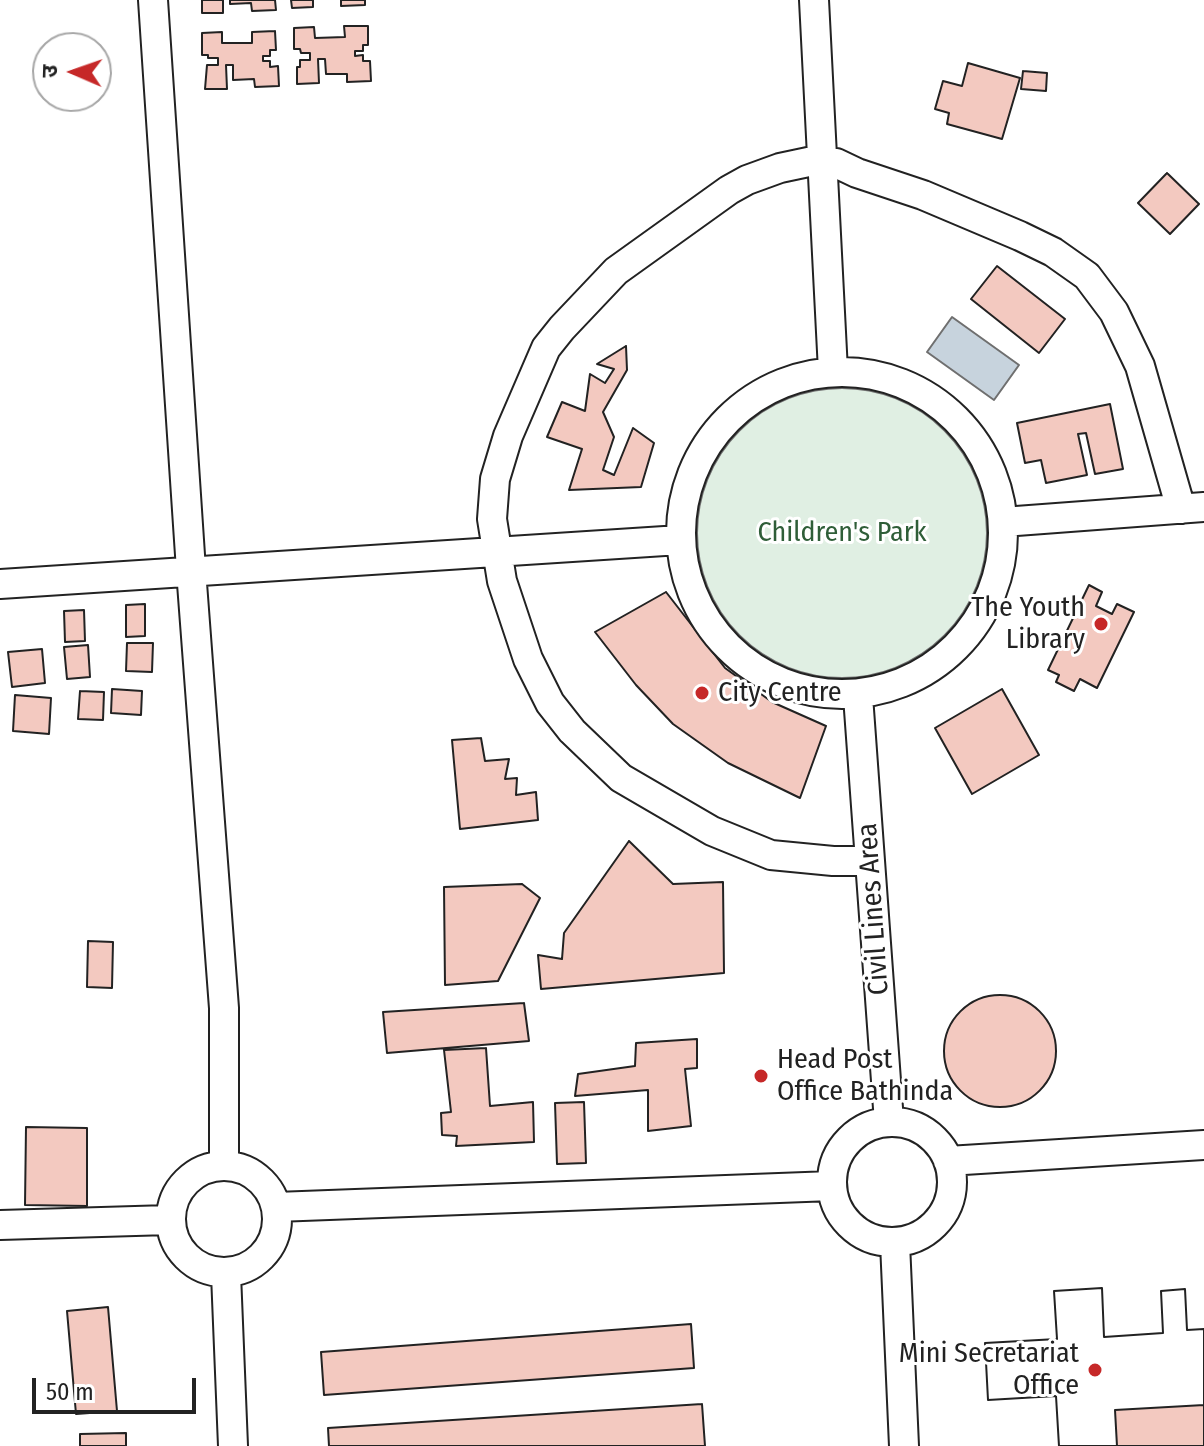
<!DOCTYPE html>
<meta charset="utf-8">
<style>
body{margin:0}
#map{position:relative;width:1204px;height:1446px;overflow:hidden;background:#fff;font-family:"Fira Sans Condensed","Noto Sans Devanagari",sans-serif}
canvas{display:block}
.north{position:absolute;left:32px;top:32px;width:80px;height:80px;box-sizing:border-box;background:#fff;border:2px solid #a7a7a7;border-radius:50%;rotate:272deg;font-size:22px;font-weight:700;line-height:32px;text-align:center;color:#222}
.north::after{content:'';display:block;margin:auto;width:28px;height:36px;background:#c62828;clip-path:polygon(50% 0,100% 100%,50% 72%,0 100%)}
.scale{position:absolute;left:32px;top:1378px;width:164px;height:36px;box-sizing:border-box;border:4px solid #222;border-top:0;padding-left:10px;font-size:24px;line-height:28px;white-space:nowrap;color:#222;-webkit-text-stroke:6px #fff;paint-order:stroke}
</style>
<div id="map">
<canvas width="1204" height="1446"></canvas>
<div class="north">उ</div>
<div class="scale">50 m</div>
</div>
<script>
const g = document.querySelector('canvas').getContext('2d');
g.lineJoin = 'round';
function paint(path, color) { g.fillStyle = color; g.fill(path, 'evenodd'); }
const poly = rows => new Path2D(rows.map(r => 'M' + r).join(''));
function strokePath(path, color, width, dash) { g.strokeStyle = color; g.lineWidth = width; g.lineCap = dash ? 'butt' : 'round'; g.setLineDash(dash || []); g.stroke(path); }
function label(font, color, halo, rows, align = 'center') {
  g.font = font + ' "Fira Sans Condensed",sans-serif'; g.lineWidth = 6; g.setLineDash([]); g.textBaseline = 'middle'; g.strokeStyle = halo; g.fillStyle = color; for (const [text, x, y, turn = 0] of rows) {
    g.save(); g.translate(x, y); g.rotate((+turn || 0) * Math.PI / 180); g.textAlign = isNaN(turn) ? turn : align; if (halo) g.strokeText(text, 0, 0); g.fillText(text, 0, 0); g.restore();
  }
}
const green = poly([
 '697 533a145 145 0 1 1 290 0a145 145 0 1 1-290 0Z'
]);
paint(green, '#e0efe3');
strokePath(green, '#6f6f6f', 2);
const water = poly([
 [952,317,1019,365,994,400,927,352,952,317]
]);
paint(water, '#c7d3dd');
strokePath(water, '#6f6f6f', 2);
const building = poly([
 [202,0,223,0,223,13,202,13,202,0],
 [230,0,275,0,276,10,252,11,251,3,230,4,230,0],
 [291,0,313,0,313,7,292,8,291,0],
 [341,0,365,0,365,5,341,6,341,0],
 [344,26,368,26,368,45,363,45,363,51,355,51,355,56,363,55,363,61,370,61,371,81,347,82,347,74,326,74,325,59,318,59,319,83,297,84,297,67,300,67,300,60,310,60,310,53,301,53,300,49,294,49,294,28,314,27,315,38,345,37,344,26],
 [275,31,276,50,270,50,270,56,263,56,263,61,270,61,270,67,278,66,279,86,255,87,254,79,233,80,233,65,226,65,227,89,205,89,207,65,218,65,218,58,208,58,208,55,202,55,202,33,222,32,222,43,252,43,252,32,275,31],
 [968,63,1020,78,1002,139,947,124,949,113,935,109,943,81,962,86,968,63],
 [1023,71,1047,73,1046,91,1021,89,1023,71],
 [1167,173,1199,204,1170,234,1138,203,1167,173],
 [997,266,1065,319,1039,353,971,299,997,266],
 [626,346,627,370,603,412,614,437,603,470,614,475,633,428,654,443,641,487,569,490,582,449,547,437,562,402,585,411,590,374,605,383,614,369,597,364,626,346],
 [1110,404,1123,469,1095,474,1086,433,1078,434,1087,475,1046,483,1041,460,1025,463,1017,423,1110,404],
 [1089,585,1102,592,1096,606,1112,614,1117,604,1134,612,1097,688,1080,679,1074,691,1056,682,1059,675,1048,670,1089,585],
 [666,592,725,668,772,702,826,726,800,798,728,763,673,724,636,685,595,632,666,592],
 [145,604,145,636,126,637,126,605,145,604],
 [84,610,85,641,65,642,64,611,84,610],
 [127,643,153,643,152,672,126,671,127,643],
 [88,645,90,677,67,679,64,647,88,645],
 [42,649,45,683,12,687,8,652,42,649],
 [112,689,142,691,141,715,111,713,112,689],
 [1002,689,1039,755,972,794,935,728,1002,689],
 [80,691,104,692,103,720,78,719,80,691],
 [15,695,51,698,49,734,13,731,15,695],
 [481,738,485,761,509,759,505,779,517,778,516,795,536,792,538,820,460,829,452,740,481,738],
 [629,841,673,884,723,882,724,973,541,989,538,955,562,959,564,933,629,841],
 [522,884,540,898,498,981,445,985,444,887,522,884],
 [88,941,113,942,112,988,87,987,88,941],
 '944 1051a56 56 0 1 1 112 0a56 56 0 1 1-112 0Z',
 [524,1003,529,1041,387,1053,383,1012,524,1003],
 [697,1039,697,1068,685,1069,691,1126,648,1131,648,1090,575,1096,578,1074,635,1066,636,1043,697,1039],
 [486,1048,490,1106,533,1102,534,1142,456,1146,457,1136,442,1135,441,1113,451,1112,444,1050,486,1048],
 [584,1102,586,1163,557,1164,555,1103,584,1102],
 [26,1127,87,1128,87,1206,25,1205,26,1127],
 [1102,1288,1104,1337,1163,1333,1161,1291,1185,1289,1187,1330,1204,1329,1204,1405,1115,1410,1117,1446,1059,1446,1056,1396,988,1400,985,1343,1057,1339,1054,1291,1102,1288],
 [1102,1288,1104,1337,1163,1333,1161,1291,1185,1289,1187,1330,1204,1329,1204,1446,1059,1446,1056,1396,988,1400,985,1343,1057,1339,1054,1291,1102,1288],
 [108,1307,117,1411,76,1414,67,1311,108,1307],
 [691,1324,694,1368,324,1395,321,1352,691,1324],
 [702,1404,705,1446,329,1446,328,1428,702,1404],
 [126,1433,126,1446,80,1446,80,1434,126,1433]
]);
paint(building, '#f3c9c0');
strokePath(building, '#222', 2);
const secondary = poly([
 [153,0,191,570,224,1008,224,1165],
 [814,0,833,371],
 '681 533a161 161 0 1 1 322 0a161 161 0 1 1-322 0Z',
 [1003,522,1204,507],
 [0,584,680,540],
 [858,696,889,1122],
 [870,861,833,861,771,855,712,831,621,778,572,731,550,703,528,659,502,581,492,519,495,479,508,436,546,348,562,328,616,271,729,190,747,180,780,168,813,161,836,163,857,173,923,195,1020,236,1053,252,1087,276,1114,312,1140,366,1181,509],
 '832 1182a60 60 0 1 1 120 0a60 60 0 1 1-120 0Z',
 [948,1161,1204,1145],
 '171 1219a53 53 0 1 1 106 0a53 53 0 1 1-106 0Z',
 [276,1207,832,1186],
 [0,1225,169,1220],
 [895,1243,904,1446],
 [226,1274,233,1446]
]);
strokePath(secondary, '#222', 32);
strokePath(secondary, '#fff', 28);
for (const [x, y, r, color] of [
 [1101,624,8,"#c62828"],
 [702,693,8,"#c62828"],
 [761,1076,8,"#c62828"],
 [1095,1370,8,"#c62828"]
]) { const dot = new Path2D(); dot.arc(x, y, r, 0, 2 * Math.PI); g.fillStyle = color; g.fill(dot); strokePath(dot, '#fff', 3); }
label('28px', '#2f5e38', '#fff', [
 ["Children's Park",842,533]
]);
label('28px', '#222', '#fff', [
 ["The Youth",1085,608],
 ["Library",1085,640],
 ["City Centre",718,693,"left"],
 ["Head Post",777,1060,"left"],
 ["Office Bathinda",777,1092,"left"],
 ["Mini Secretariat",1079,1354],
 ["Office",1079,1386]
], 'right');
label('28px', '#222', '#fff', [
 ["Civil Lines Area",874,909,-94]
]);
</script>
